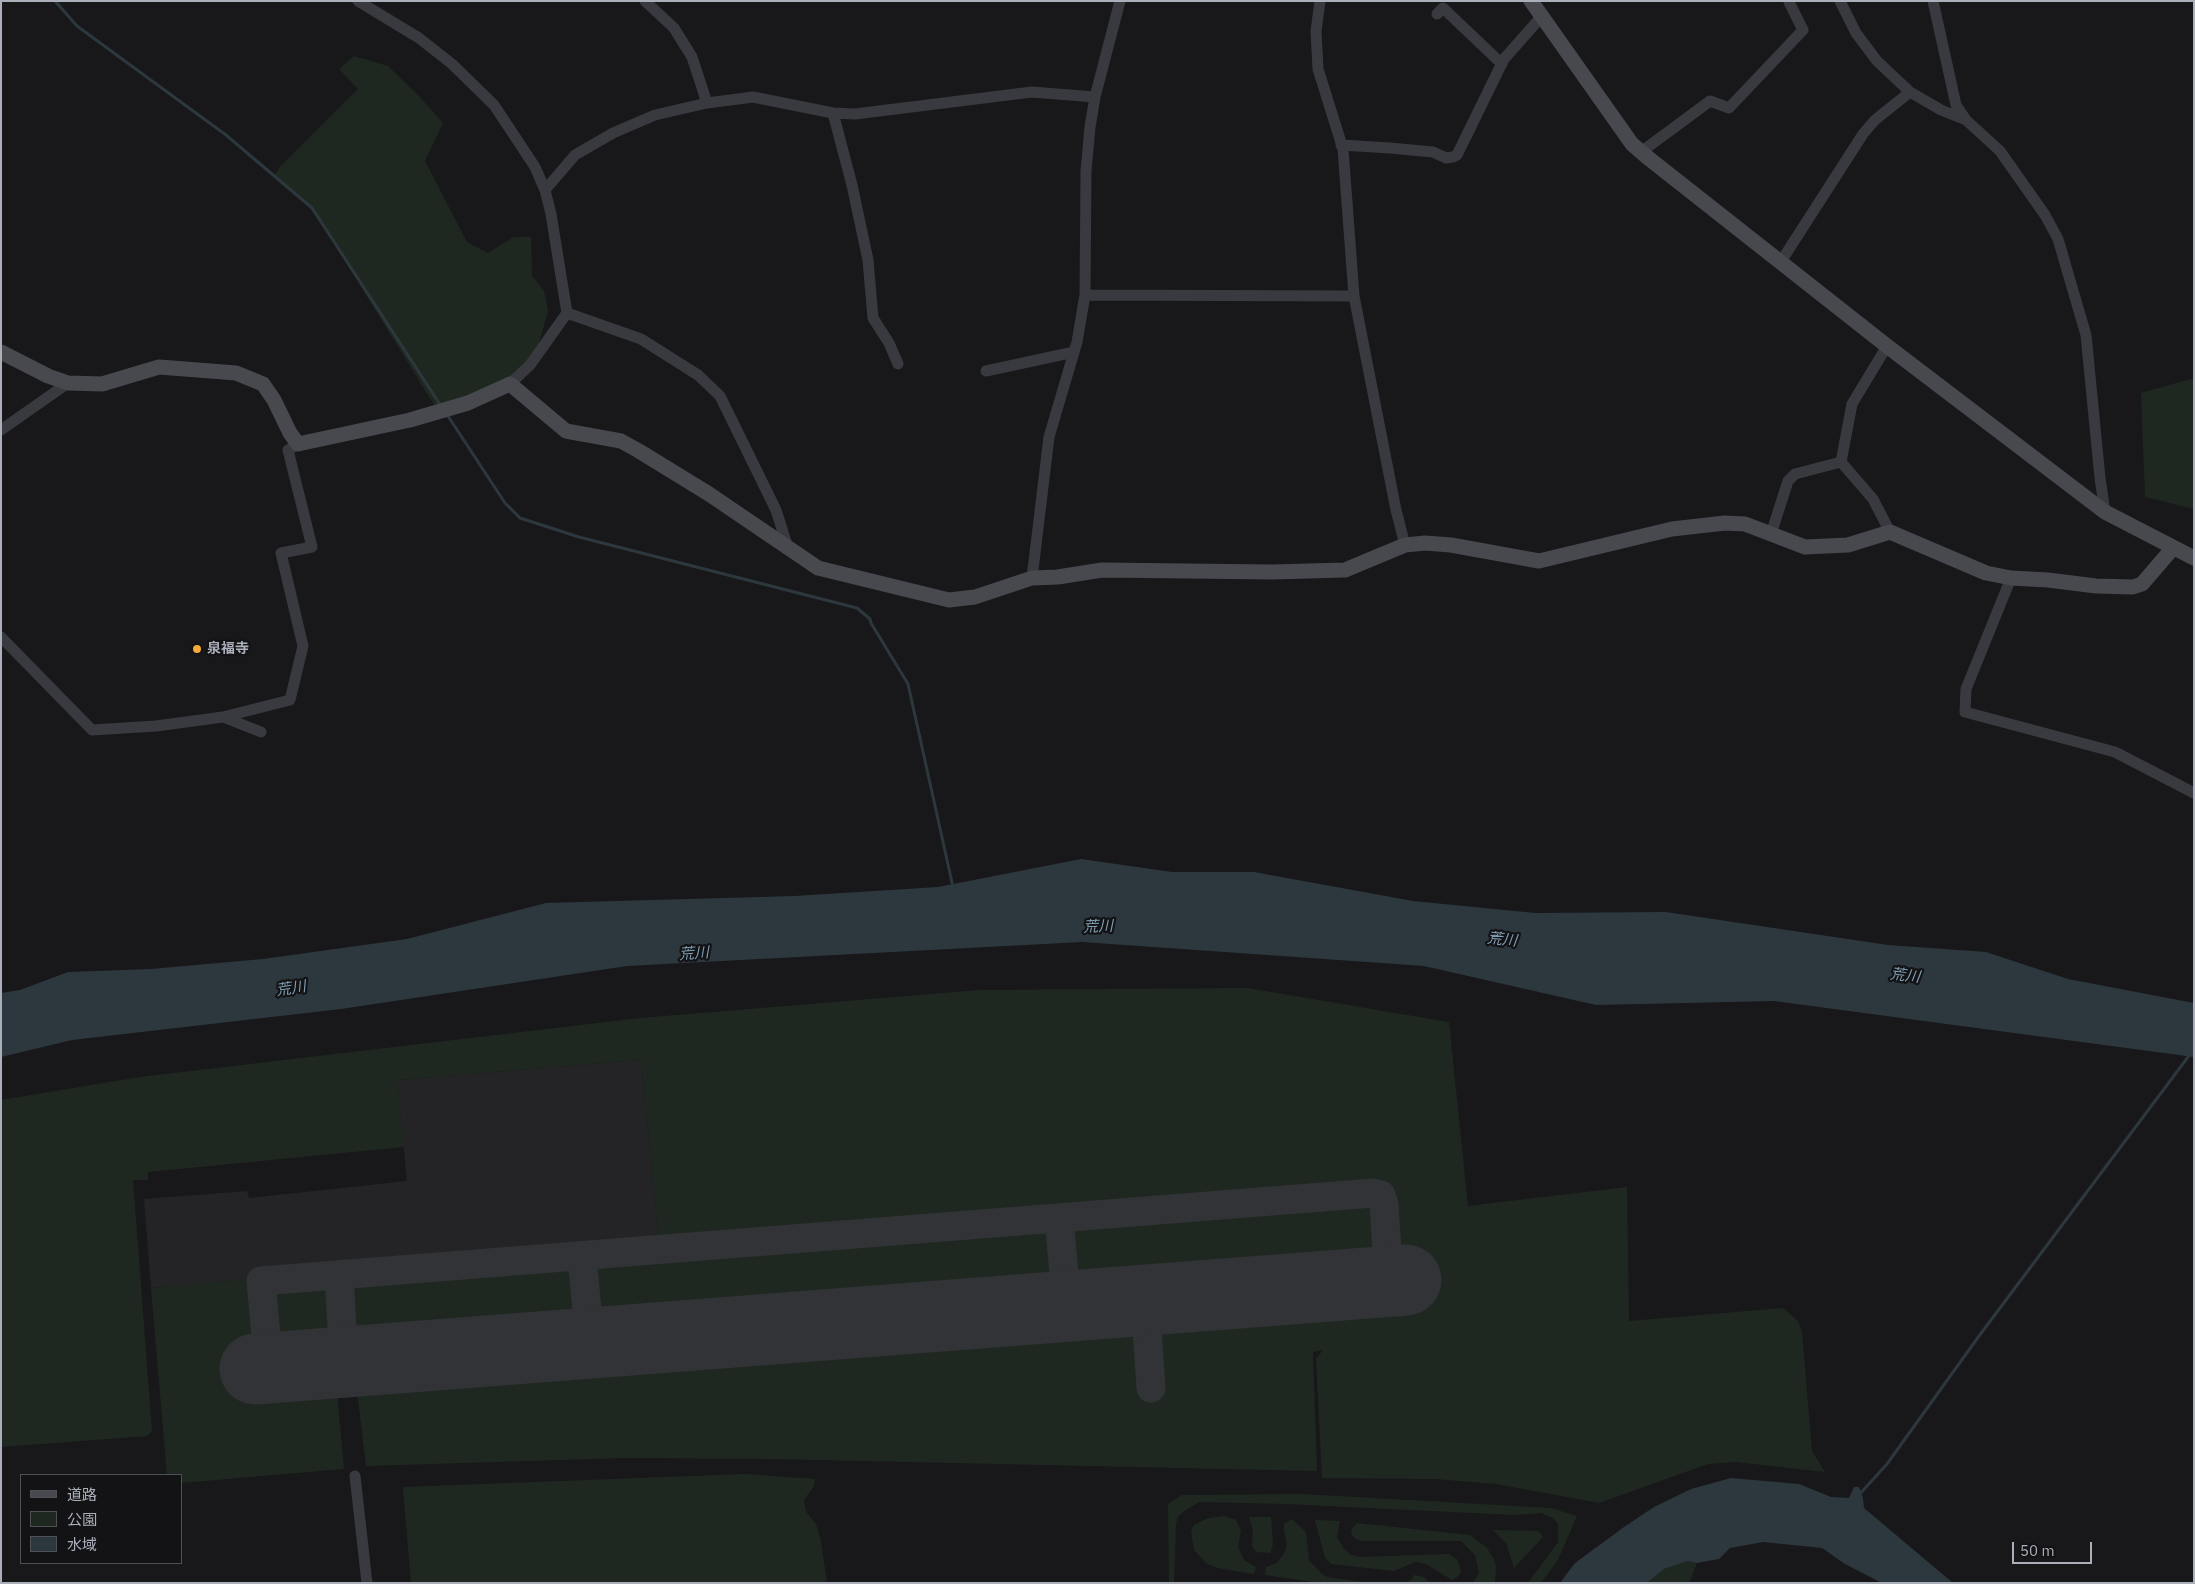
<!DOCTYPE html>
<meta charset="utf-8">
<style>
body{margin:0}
#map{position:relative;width:2195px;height:1584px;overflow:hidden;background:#18181a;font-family:"IBM Plex Sans","Noto Sans JP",sans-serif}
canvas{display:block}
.frame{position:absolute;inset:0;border:2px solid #aaafba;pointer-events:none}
.legend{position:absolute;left:20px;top:1474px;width:162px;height:90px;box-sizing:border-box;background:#131315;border:1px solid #4f5157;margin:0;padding:6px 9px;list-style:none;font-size:15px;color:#aaafba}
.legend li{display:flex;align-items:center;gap:10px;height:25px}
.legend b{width:25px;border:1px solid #4f5157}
.scale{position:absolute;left:2012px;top:1542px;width:80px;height:22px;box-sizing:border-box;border:2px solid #aaafba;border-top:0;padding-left:6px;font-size:15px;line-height:18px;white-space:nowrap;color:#aaafba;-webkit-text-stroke:4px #131315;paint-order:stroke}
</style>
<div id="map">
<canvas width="2195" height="1584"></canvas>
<div class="frame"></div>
<ul class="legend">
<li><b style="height:6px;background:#47494f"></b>道路</li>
<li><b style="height:14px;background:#1f2820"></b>公園</li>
<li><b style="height:14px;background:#2d383e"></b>水域</li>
</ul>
<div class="scale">50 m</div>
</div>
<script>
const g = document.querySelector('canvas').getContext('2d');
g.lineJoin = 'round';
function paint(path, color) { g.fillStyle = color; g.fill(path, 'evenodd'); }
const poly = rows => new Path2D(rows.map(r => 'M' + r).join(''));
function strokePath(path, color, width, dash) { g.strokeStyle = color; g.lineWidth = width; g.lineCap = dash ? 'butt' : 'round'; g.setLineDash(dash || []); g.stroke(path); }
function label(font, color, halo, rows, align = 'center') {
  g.font = font + ' "IBM Plex Sans","Noto Sans JP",sans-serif'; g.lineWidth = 4.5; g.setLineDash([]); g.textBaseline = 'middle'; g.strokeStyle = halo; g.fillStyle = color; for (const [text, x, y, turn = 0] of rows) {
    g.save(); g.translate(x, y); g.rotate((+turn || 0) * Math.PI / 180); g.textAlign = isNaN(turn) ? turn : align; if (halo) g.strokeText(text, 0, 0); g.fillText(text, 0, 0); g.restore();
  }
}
paint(poly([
 [641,1060,659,1241,151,1288,144,1199,247,1191,249,1198,407,1181,397,1080]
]), '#242427');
paint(poly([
 [354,56,388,66,418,95,443,123,425,161,467,242,488,253,514,237,531,237,532,276,544,291,548,311,534,361,510,384,438,411,312,208,274,176,279,168,358,89,339,69],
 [2194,378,2194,509,2145,497,2141,393],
 [1247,988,1449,1022,1468,1206,1627,1187,1629,1321,1783,1308,1798,1321,1802,1332,1812,1451,1825,1472,1736,1462,1708,1464,1599,1503,1496,1484,1435,1479,1322,1478,1316,1359,1323,1350,1313,1352,1317,1471,773,1459,625,1458,366,1466,356,1383,1411,1297,1410,1261,1397,1263,1390,1184,659,1241,641,1060,397,1080,404,1147,148,1172,148,1180,133,1180,152,1431,147,1436,1,1447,1,1100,140,1077,640,1018,979,990],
 [1373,1203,1378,1264,1074,1286,1067,1226],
 [1049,1227,1055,1288,599,1325,594,1266],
 [574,1268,575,1325,352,1340,348,1283],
 [256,1278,260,1348,248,1351,253,1393,336,1382,344,1469,181,1483,181,1475,167,1475,151,1288],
 [326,1283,331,1341,276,1347,270,1290],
 [745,1474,815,1479,814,1486,804,1500,806,1512,816,1524,821,1541,827,1583,411,1583,403,1487],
 [1302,1494,1551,1508,1577,1516,1558,1560,1541,1583,1528,1583,1558,1542,1558,1524,1553,1518,1541,1513,1515,1515,1286,1504,1199,1502,1184,1511,1178,1517,1176,1524,1174,1583,1169,1583,1168,1504,1175,1499,1182,1495],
 [1225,1516,1236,1520,1241,1530,1238,1547,1244,1560,1256,1567,1254,1574,1218,1568,1207,1564,1194,1550,1191,1531,1194,1525,1208,1518],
 [1249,1517,1271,1517,1273,1544,1270,1553,1256,1552,1252,1546,1253,1531],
 [1292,1519,1306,1532,1309,1560,1321,1573,1327,1577,1370,1583,1319,1583,1265,1575,1266,1567,1277,1563,1285,1552,1287,1543,1284,1531,1284,1524],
 [1315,1520,1340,1521,1337,1537,1344,1549,1351,1555,1359,1557,1448,1554,1457,1559,1461,1571,1459,1576,1452,1580,1426,1564,1415,1562,1394,1571,1331,1564,1325,1558],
 [1357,1523,1470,1535,1487,1548,1493,1558,1496,1565,1495,1583,1473,1583,1479,1573,1475,1555,1461,1541,1363,1541,1356,1539,1352,1535,1351,1530],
 [1493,1530,1539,1531,1543,1537,1514,1568,1506,1543],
 [1688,1561,1697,1563,1689,1583,1647,1583,1664,1569],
 [1414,1575,1424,1577,1430,1583,1405,1583,1411,1580]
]), '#1f2820');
paint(poly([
 [1081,859,1172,872,1254,872,1413,901,1535,913,1666,912,1888,945,1986,952,2068,979,2194,1003,2194,1057,1774,1001,1596,1005,1424,966,1082,942,627,966,341,1009,72,1040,1,1057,1,993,20,990,68,972,151,969,263,959,407,939,546,903,795,896,938,887],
 [1731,1478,1799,1484,1831,1497,1849,1498,1854,1487,1859,1487,1863,1498,1864,1508,1953,1583,1882,1583,1845,1564,1822,1548,1763,1542,1730,1548,1719,1559,1697,1563,1688,1561,1664,1569,1647,1583,1560,1583,1575,1563,1624,1527,1654,1507,1691,1489]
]), '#2d383e');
strokePath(poly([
 [55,1,77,26,226,135,312,208,441,406],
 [446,413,505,503,520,518,579,537,857,608,870,619,871,623,908,684,953,887],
 [1858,1496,1887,1464,1979,1336,2194,1049]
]), '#2d383e', 3);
strokePath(poly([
 [1059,1218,1067,1306],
 [582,1256,590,1343],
 [339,1275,344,1362],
 [1145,1300,1151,1388],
 [269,1368,261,1281,1373,1193,1381,1195,1384,1205,1389,1281]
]), '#323337', 29);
strokePath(poly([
 [255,1369,1406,1280]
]), '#323337', 71);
strokePath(poly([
 [358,1,419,38,452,64,494,105,535,167,545,190,551,214,567,313,530,365,510,384],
 [645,1,674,28,692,57,707,103],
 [1320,1,1316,31,1318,69,1343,149,1354,296,1396,510,1405,545],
 [1840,1,1856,33,1877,61,1910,92,1941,110,1966,120],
 [1933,1,1956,105,1966,120,2000,151,2045,215,2058,239,2086,335,2100,478,2105,512],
 [1437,14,1443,8,1502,64],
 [833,113,852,185,868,260,873,318,889,343,898,364],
 [1341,145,1390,148,1433,152,1446,158,1453,157,1457,155,1504,59,1542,16],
 [1641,152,1710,101,1729,108,1803,30,1789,2,1790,1],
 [545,190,575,155,613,133,655,115,707,103,753,97,833,113,855,114,1032,92,1095,97],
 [1780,263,1863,134,1875,120,1910,92],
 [1085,295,1354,296],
 [567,313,641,339,698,375,720,396,776,510,788,548],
 [986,371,1074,352],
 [1,430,68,383],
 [1841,462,1852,404,1887,346],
 [1841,462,1873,499,1890,532],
 [1771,534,1788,481,1795,474,1841,462],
 [1032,578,1049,437,1077,342,1085,295,1086,171,1090,127,1095,97,1120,1],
 [2011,578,1966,689,1965,712,2115,752,2194,793],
 [1,637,92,730,156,726,223,717,290,700,303,646,281,553,312,547,288,450,298,444],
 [223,717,261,732],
 [355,1476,367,1583]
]), '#393a3f', 11);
strokePath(poly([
 [1531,1,1632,144,1647,157,1887,346,2105,512,2194,558],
 [1,352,48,376,68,383,102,384,159,367,236,373,263,384,274,400,290,433,298,444,410,420,468,403,510,384,566,431,621,441,639,451,709,494,818,568,949,600,975,597,1032,578,1058,577,1102,570,1272,572,1345,570,1405,545,1425,543,1451,545,1539,561,1672,529,1725,523,1745,524,1805,547,1848,545,1890,532,1986,573,2011,578,2048,580,2096,586,2133,587,2142,584,2173,548]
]), '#47494f', 15);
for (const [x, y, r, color] of [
 [197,649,5,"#f4aa35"]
]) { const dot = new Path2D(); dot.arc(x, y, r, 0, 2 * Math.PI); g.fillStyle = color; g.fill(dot); strokePath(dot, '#131315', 2); }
label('bold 14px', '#aaafba', '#131315', [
 ["泉福寺",207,649]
], 'left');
label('italic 15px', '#819fb5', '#131315', [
 ["荒川",1098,927,-2],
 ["荒川",1502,940,6],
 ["荒川",694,954,-4],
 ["荒川",1905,976,7],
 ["荒川",291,989,-9]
]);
</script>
